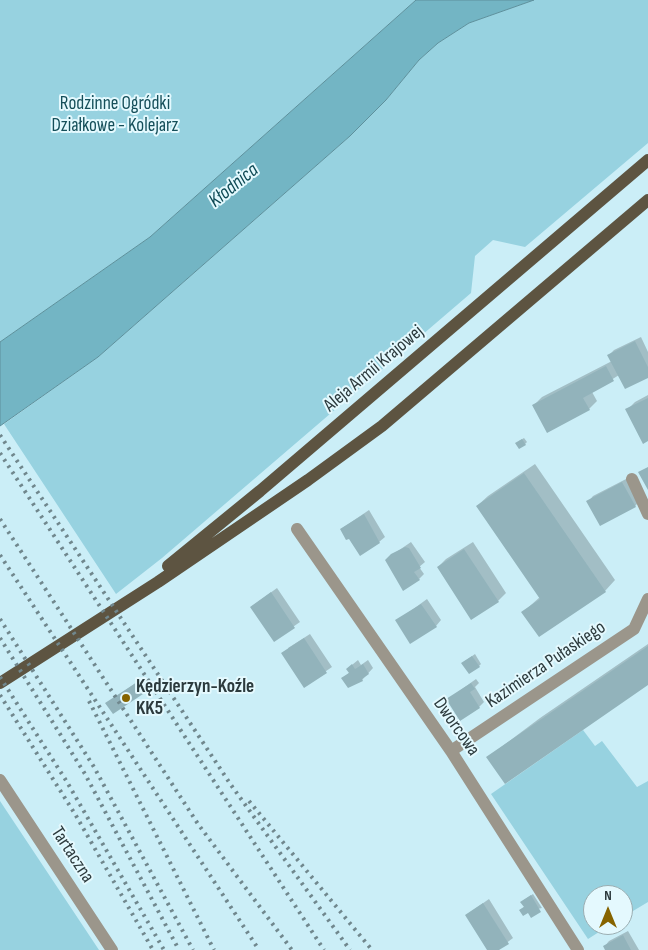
<!DOCTYPE html>
<meta charset="utf-8">
<style>
body{margin:0}
#map{position:relative;width:648px;height:950px;overflow:hidden;background:#cbeef7;font-family:"Sofia Sans Condensed",sans-serif}
canvas{display:block}
.north{position:absolute;left:583px;top:885px;width:50px;height:50px;box-sizing:border-box;background:#e4f9fe;border:1px solid #9aadb1;border-radius:50%;rotate:0deg;font-size:14px;font-weight:700;line-height:20px;text-align:center;color:#2c3a3d}
.north::after{content:'';display:block;margin:auto;width:18px;height:22px;background:#866400;clip-path:polygon(50% 0,100% 100%,50% 72%,0 100%)}
</style>
<div id="map">
<canvas width="648" height="950"></canvas>
<div class="north">N</div>
</div>
<script>
const g = document.querySelector('canvas').getContext('2d');
g.lineJoin = 'round';
function paint(path, color) { g.fillStyle = color; g.fill(path, 'evenodd'); }
const poly = rows => new Path2D(rows.map(r => 'M' + r).join(''));
function strokePath(path, color, width, dash) { g.strokeStyle = color; g.lineWidth = width; g.lineCap = dash ? 'butt' : 'round'; g.setLineDash(dash || []); g.stroke(path); }
function label(font, color, halo, rows, align = 'center') {
  g.font = font + ' "Sofia Sans Condensed",sans-serif'; g.lineWidth = 4; g.setLineDash([]); g.textBaseline = 'middle'; g.strokeStyle = halo; g.fillStyle = color; for (const [text, x, y, turn = 0] of rows) {
    g.save(); g.translate(x, y); g.rotate((+turn || 0) * Math.PI / 180); g.textAlign = isNaN(turn) ? turn : align; if (halo) g.strokeText(text, 0, 0); g.fillText(text, 0, 0); g.restore();
  }
}
paint(poly([
 [0,0,416,0,150,237,0,342],
 [534,0,648,0,648,143,525,247,493,240,475,256,471,293,162,558,116,594,4,424,98,357,350,136,386,100,419,60,438,43,469,23],
 [583,730,595,746,602,741,637,787,648,781,648,902,623,917,623,895,593,895,593,925,610,925,588,939,491,794],
 [0,801,99,950,0,950]
]), '#97d2e0');
const water = poly([
 [416,0,534,0,469,23,438,43,419,60,386,100,350,136,98,357,0,426,0,342,150,237,416,0]
]);
paint(water, '#73b5c4');
strokePath(water, '#5e909c', 1);
paint(poly([
 [641,337,648,352,648,376,619,375,592,392,597,401,589,409,534,405,542,397,612,361,609,355,614,350],
 [648,395,648,440,627,410,635,402],
 [524,438,527,442,525,444,519,441],
 [535,464,615,580,605,591,523,612,540,597,477,506,488,496],
 [628,478,640,501,635,506,588,502,593,496],
 [369,510,385,537,379,542,350,537,341,529],
 [411,542,425,562,419,567,424,574,419,579,392,555],
 [473,542,506,593,498,601,438,567,446,559],
 [277,588,300,622,274,640,251,607],
 [427,599,441,620,436,626,397,621],
 [310,634,332,667,304,686,288,648],
 [648,644,648,683,488,757,540,718],
 [475,654,481,664,479,666,465,661],
 [358,660,361,665,368,660,373,668,362,680,343,678,350,672,347,669],
 [144,677,151,686,145,691,107,703],
 [476,679,479,683,475,687,484,702,479,707,448,699],
 [533,894,542,908,528,911,520,910,525,906,524,900],
 [489,899,513,938,497,950,489,950,466,915],
 [628,931,639,950,606,950,604,947,609,941]
]), '#0003');
paint(poly([
 [635,341,648,367,648,378,625,389,607,355],
 [606,366,614,381,583,398,590,410,547,433,532,405],
 [648,398,648,441,643,444,625,409],
 [522,439,526,445,519,449,515,443],
 [648,467,648,490,638,472],
 [524,473,606,592,539,637,521,612,540,599,476,506],
 [622,482,636,507,600,526,586,501],
 [364,514,380,543,360,556,349,539,346,540,340,529],
 [405,547,409,548,421,568,414,572,420,580,403,591,385,560,391,554],
 [464,549,499,602,471,620,437,567],
 [271,592,295,628,274,642,250,607],
 [421,604,437,627,410,644,395,620],
 [304,638,327,673,304,688,281,653],
 [648,646,648,685,505,784,486,757],
 [472,656,480,667,469,674,461,663],
 [352,664,355,669,363,664,369,674,362,679,363,681,348,688,341,678,349,673,346,669],
 [139,681,146,692,113,714,105,703],
 [471,683,475,689,470,692,480,708,460,721,446,699],
 [531,895,541,912,531,918,528,913,523,916,519,910,524,907,520,902],
 [483,903,509,944,499,950,487,950,465,915],
 [623,935,631,950,605,950,603,946]
]), '#92b3bb');
strokePath(poly([
 [632,479,648,514],
 [297,529,451,751,578,950],
 [451,751,634,629,648,599],
 [0,780,112,950]
]), '#9b968b', 12);
strokePath(poly([
 [168,566,260,491,648,160],
 [0,683,158,582,308,480,382,426,648,200]
]), '#5d5441', 12);
strokePath(poly([
 [0,435,231,785,350,950],
 [0,453,324,950],
 [0,519,198,824,292,950],
 [0,555,259,950],
 [0,619,94,767,193,950],
 [0,638,85,774,179,950],
 [0,677,67,782,164,950],
 [0,695,75,814,153,950],
 [89,701,214,950],
 [249,801,372,950]
]), '#70878d', 4, [2.5, 5]);
for (const [x, y, r, color] of [
 [126,698,5,"#866400"]
]) { const dot = new Path2D(); dot.arc(x, y, r, 0, 2 * Math.PI); g.fillStyle = color; g.fill(dot); strokePath(dot, '#e4f9fe', 2); }
label('19px', '#154f5a', '#e4f9fe', [
 ["Rodzinne Ogródki",115,104],
 ["Działkowe - Kolejarz",115,126]
]);
label('19px', '#2c3a3d', '#e4f9fe', [
 ["Aleja Armii Krajowej",374,369,-40],
 ["Kazimierza Pułaskiego",546,665,-34],
 ["Dworcowa",456,727,55],
 ["Tartaczna",72,855,57]
]);
label('bold 19px', '#2c3a3d', '#e4f9fe', [
 ["Kędzierzyn-Koźle",136,687],
 ["KK5",136,709]
], 'left');
label('italic 20px', '#0d4954', '#e4f9fe', [
 ["Kłodnica",234,186,-39]
]);
</script>
